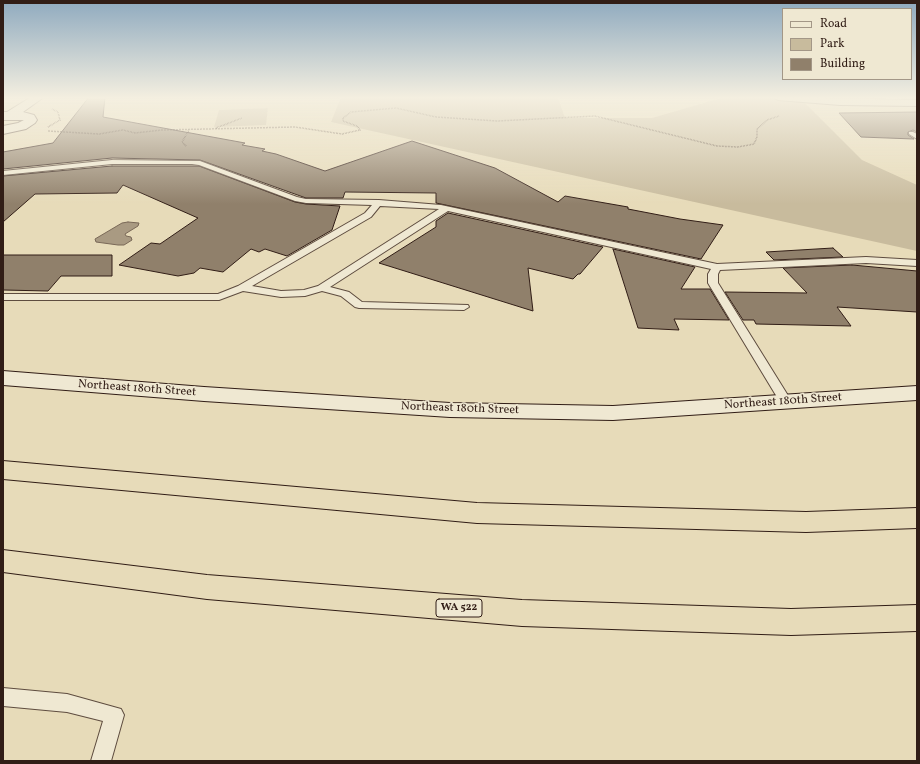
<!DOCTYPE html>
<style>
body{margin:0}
#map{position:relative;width:920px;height:764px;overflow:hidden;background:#e7dbb9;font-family:Vollkorn,serif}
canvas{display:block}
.frame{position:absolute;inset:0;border:4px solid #311d16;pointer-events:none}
.legend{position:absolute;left:782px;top:8px;width:130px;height:72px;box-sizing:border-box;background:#efe8d2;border:1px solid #a39787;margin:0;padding:5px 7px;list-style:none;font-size:12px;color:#311d16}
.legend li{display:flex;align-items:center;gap:8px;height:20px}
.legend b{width:20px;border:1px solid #a39787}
</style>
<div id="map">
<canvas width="920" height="764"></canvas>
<div class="frame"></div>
<ul class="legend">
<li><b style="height:5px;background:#efe8d2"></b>Road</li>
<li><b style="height:11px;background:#c8bb9d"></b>Park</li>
<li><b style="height:11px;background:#90806b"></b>Building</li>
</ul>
</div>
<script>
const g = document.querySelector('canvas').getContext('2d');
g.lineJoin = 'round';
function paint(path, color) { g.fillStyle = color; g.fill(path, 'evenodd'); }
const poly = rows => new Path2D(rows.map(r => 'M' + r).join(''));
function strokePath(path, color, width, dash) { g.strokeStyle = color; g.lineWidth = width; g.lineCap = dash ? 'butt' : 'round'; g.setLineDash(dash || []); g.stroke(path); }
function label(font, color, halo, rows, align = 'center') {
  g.font = font + ' Vollkorn,serif'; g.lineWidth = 3; g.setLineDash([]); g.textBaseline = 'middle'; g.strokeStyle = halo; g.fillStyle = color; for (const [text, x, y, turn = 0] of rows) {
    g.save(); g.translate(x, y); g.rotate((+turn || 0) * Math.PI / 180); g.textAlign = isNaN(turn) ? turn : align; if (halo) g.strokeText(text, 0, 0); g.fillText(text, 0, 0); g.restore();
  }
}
paint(poly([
 [341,97,558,97,565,118,652,118,724,97,778,97,802,100,862,160,917,185,917,251,331,122],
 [268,108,266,125,214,127,219,110]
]), '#c8bb9d');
const water = poly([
 [128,222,139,223,138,226,125,234,126,236,131,237,132,240,124,245,118,245,96,242,95,239,122,223,128,222]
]);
paint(water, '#a99a82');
strokePath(water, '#796857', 1);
const building = poly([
 [89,97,105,97,103,117,245,143,242,145,265,149,262,151,276,154,325,171,412,141,495,168,558,202,565,196,628,207,628,209,680,219,723,225,701,259,436,203,436,193,345,192,343,198,306,198,200,160,112,158,3,169,3,152,53,143,89,97],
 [917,112,917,132,913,130,908,132,908,135,914,139,861,137,839,113,917,112],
 [112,166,199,166,295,202,306,204,340,206,332,230,287,256,265,249,259,252,251,249,223,272,200,268,194,273,178,276,119,265,151,243,160,244,198,218,123,185,117,193,35,194,3,222,3,176,112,166],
 [448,213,603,247,580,274,578,274,573,279,528,268,533,311,379,263,436,227,436,221,448,213],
 [833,248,843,257,774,260,766,252,833,248],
 [613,249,695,267,681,289,710,289,729,320,674,319,679,330,638,328,613,249],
 [3,255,112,255,112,276,61,276,48,291,3,290,3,255],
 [852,265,917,271,917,312,837,307,851,326,756,324,754,320,743,320,725,292,807,293,783,268,852,265]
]);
paint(building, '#90806b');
strokePath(building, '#311d16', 1);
const service = poly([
 [909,132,913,132,917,134,917,139,909,134,909,132],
 [112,160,200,161,297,197,306,199,379,200,441,205,717,264,866,257,917,260,917,266,866,263,720,270,718,274,718,283,792,402,790,405,786,406,782,405,780,402,708,283,708,274,711,269,448,211,330,287,349,292,362,302,468,305,469,307,464,310,359,308,355,307,341,296,322,291,305,296,281,297,243,291,219,300,3,300,3,294,218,294,238,286,365,213,372,205,306,203,295,201,199,165,192,164,112,164,3,175,3,171,112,160],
 [380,206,439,209,318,286,304,290,281,291,252,286,371,217,380,206],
 [3,688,67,694,121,709,124,715,111,761,91,761,103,721,67,712,3,706,3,688]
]);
const minor = poly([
 [31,97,44,97,23,112,34,115,37,120,35,123,26,129,3,134,3,126,18,123,24,120,3,120,3,112,7,112,31,97],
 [773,97,917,100,917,106,840,105,778,100,773,97]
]);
const secondary = poly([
 [3,371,204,387,450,403,613,406,917,386,917,400,613,420,450,417,204,401,3,385,3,371]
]);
const motorway = poly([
 [3,461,477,503,806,512,917,508,917,528,806,532,477,523,3,479,3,461],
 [3,550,207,575,522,600,791,609,917,605,917,631,791,635,522,626,207,599,3,572,3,550]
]);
strokePath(service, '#5e4c3f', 2);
strokePath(minor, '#5e4c3f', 2);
strokePath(secondary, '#311d16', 2);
strokePath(motorway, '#311d16', 2);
strokePath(poly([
 [48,127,60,120,58,112,52,109],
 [216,128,242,118],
 [48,131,99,134,123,130,135,133,162,130,295,127,342,134,360,130,357,126,343,121,343,118,351,112,396,108,436,117,497,121,595,116,717,146,738,147,754,144,757,137,757,129,767,120,779,116],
 [186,146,182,142,189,130]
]), '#311d16', 1.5, [0.5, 1]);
paint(service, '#efe8d2');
paint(minor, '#efe8d2');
paint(secondary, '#efe8d2');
paint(motorway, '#e7dbb9');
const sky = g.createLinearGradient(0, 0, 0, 204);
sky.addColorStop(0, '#8faabf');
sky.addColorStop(0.48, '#f4efe0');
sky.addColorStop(1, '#f4efe000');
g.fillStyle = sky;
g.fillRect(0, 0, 920, 204);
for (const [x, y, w] of [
 [459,608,46]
]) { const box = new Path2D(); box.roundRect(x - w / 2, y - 9, w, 18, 3); g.fillStyle = '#efe8d2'; g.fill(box); strokePath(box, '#311d16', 1); }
label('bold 11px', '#311d16', null, [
 ["WA 522",459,608]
]);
label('12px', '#311d16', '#efe8d2', [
 ["Northeast 180th Street",137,389,4],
 ["Northeast 180th Street",783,402,-4],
 ["Northeast 180th Street",460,409,2]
]);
</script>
